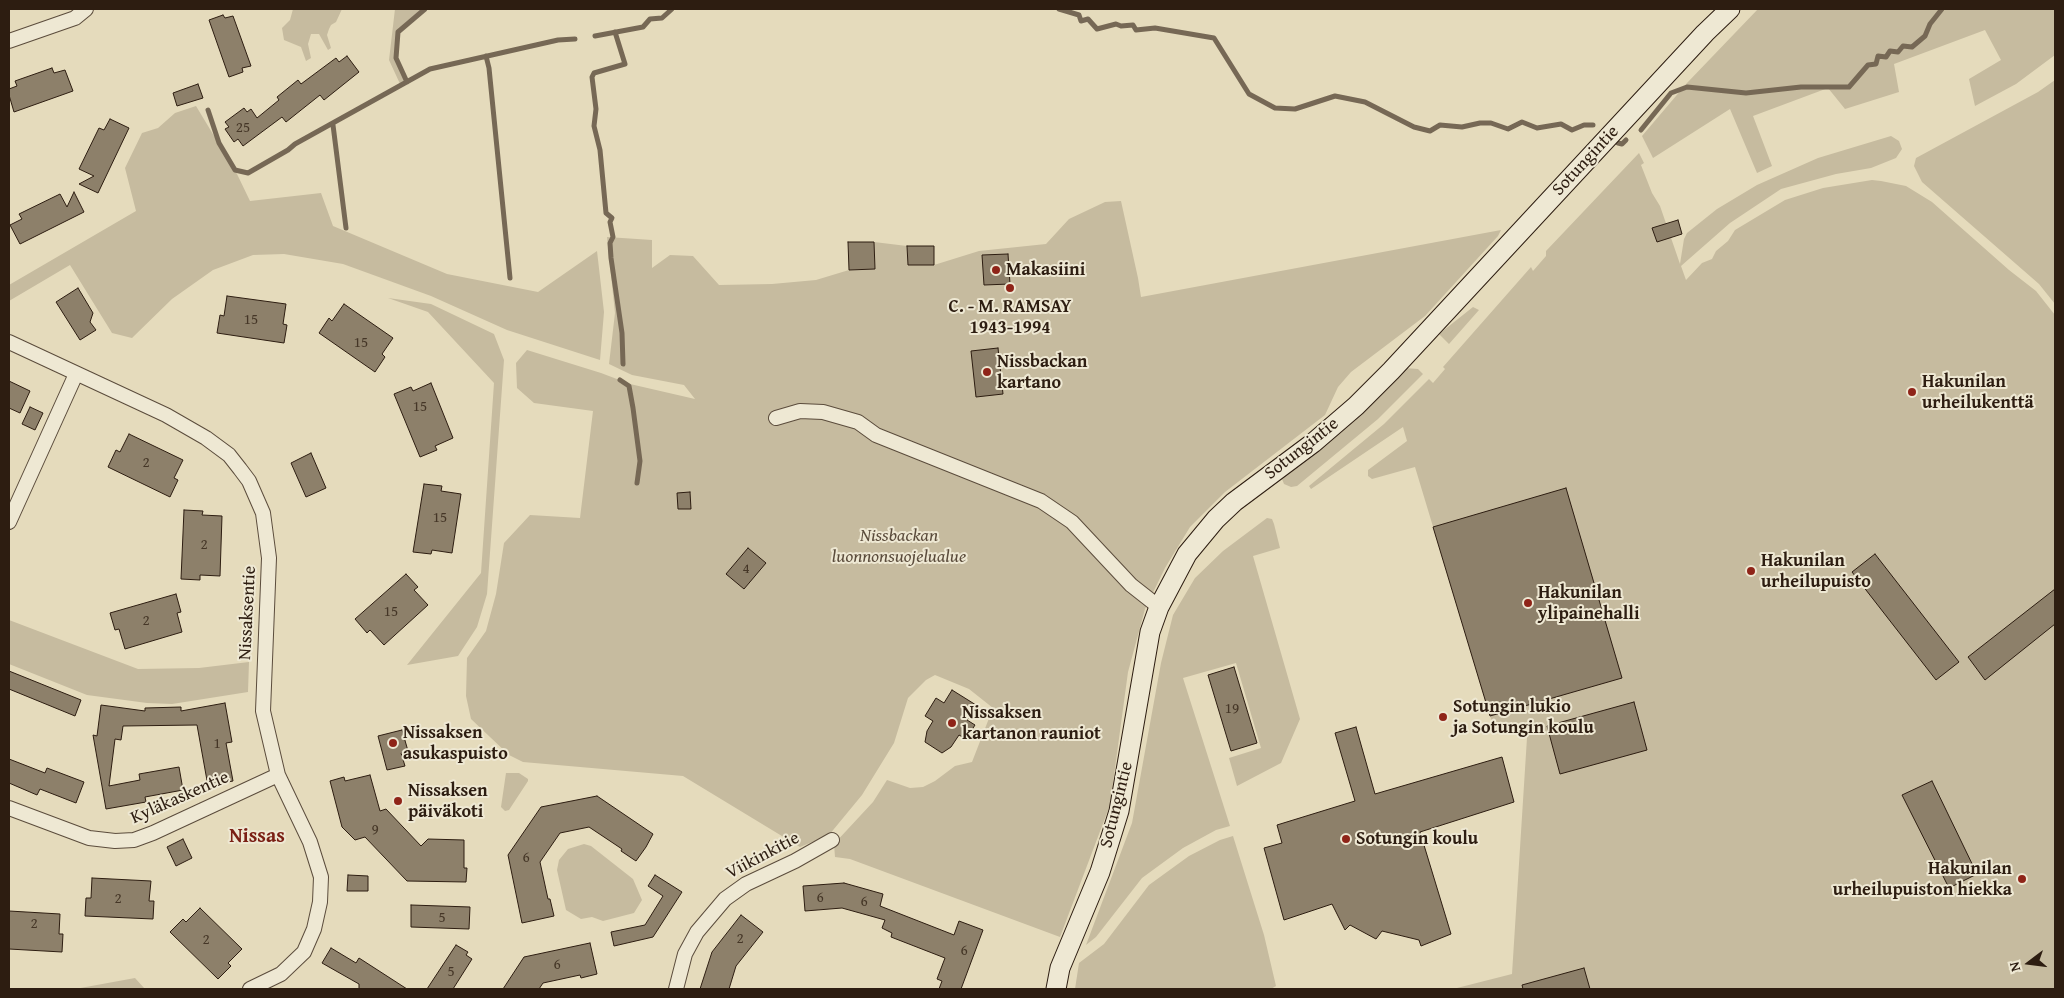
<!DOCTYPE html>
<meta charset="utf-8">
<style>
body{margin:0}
#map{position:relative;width:2064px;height:998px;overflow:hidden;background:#e5dbbc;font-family:"Gentium Book Plus",serif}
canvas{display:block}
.frame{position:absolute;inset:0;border:10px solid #2d1d11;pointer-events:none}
.north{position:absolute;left:2004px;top:938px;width:50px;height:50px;-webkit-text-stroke:4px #eee8d3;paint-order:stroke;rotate:255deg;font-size:14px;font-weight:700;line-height:20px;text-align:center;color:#2d1d11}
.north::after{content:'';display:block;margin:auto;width:18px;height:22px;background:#2d1d11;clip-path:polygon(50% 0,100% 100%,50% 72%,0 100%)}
</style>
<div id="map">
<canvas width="2064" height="998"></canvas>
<div class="frame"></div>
<div class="north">N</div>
</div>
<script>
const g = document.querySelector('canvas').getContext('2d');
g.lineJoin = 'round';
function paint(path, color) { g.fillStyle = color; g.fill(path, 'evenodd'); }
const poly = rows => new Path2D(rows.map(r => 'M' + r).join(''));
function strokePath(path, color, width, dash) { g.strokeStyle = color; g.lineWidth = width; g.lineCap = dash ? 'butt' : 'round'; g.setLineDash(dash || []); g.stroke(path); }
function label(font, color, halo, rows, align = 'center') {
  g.font = font + ' "Gentium Book Plus",serif'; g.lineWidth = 4; g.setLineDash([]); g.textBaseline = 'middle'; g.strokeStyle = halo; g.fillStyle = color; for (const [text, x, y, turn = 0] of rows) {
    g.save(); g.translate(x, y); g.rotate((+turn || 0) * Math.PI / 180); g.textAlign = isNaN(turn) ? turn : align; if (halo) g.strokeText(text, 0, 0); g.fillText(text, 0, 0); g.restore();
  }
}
paint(poly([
 [293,9,342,9,336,22,331,25,329,29,327,35,331,48,328,50,319,34,311,34,308,44,311,58,306,61,301,47,284,40,282,28,290,20],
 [395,9,425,9,398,32,396,58,407,82,401,86,389,60],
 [1758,9,2055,9,2055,55,2016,84,1975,106,1969,79,2001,60,1985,30,1894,64,1899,92,1845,109,1828,88,1753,116,1772,166,1757,173,1730,109,1653,158,1642,136,1687,83],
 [2055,80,2055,304,2039,284,1922,182,1914,166,1916,158,2038,92],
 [196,106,237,174,250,201,321,193,333,226,447,274,538,292,597,251,604,312,600,360,507,330,431,296,343,264,284,254,253,255,213,270,172,299,132,338,112,333,70,265,9,301,9,285,136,211,125,168,142,133,158,128,175,113],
 [1891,136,1899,141,1902,149,1896,158,1871,168,1836,174,1781,189,1730,223,1681,266,1686,280,1702,263,1712,259,1716,251,1728,241,1735,230,1785,200,1823,188,1872,180,1881,181,1906,186,1932,202,2009,270,2036,291,2055,315,2055,989,1453,989,1512,974,1528,722,1495,732,1415,467,1372,479,1368,476,1368,470,1407,441,1403,427,1311,489,1309,486,1384,424,1429,379,1433,383,1445,369,1443,367,1531,267,1533,271,1546,256,1546,251,1639,153,1644,163,1641,165,1652,193,1660,206,1680,264,1684,239,1687,233,1717,209,1757,185,1818,158],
 [1121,201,1138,278,1141,297,1501,230,1498,236,1425,316,1351,372,1338,387,1325,415,1225,492,1190,527,1165,568,1145,609,1128,672,1110,805,1060,937,850,859,835,857,834,844,873,802,887,780,910,788,923,787,935,781,955,766,972,762,993,708,969,689,935,675,926,680,908,698,894,743,862,795,829,835,800,847,683,776,523,762,509,755,471,719,466,696,467,658,486,631,496,594,504,543,530,515,580,518,593,411,534,403,517,388,516,363,527,350,601,373,630,384,695,399,684,385,632,375,609,364,615,313,607,237,652,240,652,268,670,255,693,256,719,285,772,284,816,280,849,270,875,269,874,242,907,246,908,265,934,265,979,251,1046,244,1069,219,1105,202],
 [388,298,431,304,494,334,504,360,487,594,477,627,458,656,407,665,481,573,494,383,428,312],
 [1473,307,1479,310,1449,344,1439,334],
 [1405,368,1418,369,1423,374,1378,419,1297,486,1291,487,1284,484,1282,479,1354,421],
 [1267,518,1272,519,1274,524,1280,548,1253,556,1300,719,1281,763,1237,786,1229,758,1261,748,1236,663,1183,678,1230,826,1216,830,1183,848,1142,878,1096,937,1086,945,1132,823,1161,663,1173,615,1195,578,1223,551],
 [9,620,138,669,199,668,249,662,248,692,172,704,147,703,87,695,9,664],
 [506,773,519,773,528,779,528,781,509,810,505,811,501,807],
 [1233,836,1264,935,1276,986,1271,989,1075,989,1079,963,1104,944,1149,885,1189,856,1220,840],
 [584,844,591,846,633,879,642,900,634,913,603,921,592,917,581,919,566,910,557,870,559,860,568,849],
 [135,978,145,989,75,989]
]), '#c6bb9f');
strokePath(poly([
 [1059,9,1079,15,1081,21,1088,19,1097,29,1116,24,1121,26,1133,25,1136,30,1155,28,1214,38,1249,94,1275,108,1295,109,1335,96,1365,102,1414,127,1430,131,1440,125,1462,127,1480,123,1491,123,1508,129,1522,122,1537,128,1561,124,1572,130,1584,125,1593,125],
 [615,32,625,64,594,73,592,77,596,109,594,126,600,150,606,213,612,218,610,222,613,237,610,243,611,258,622,333,623,364],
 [595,36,643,27,650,19,662,18,672,9],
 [486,56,489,68,510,278],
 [407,82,396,58,398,32,425,9],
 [208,110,219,143,235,170,248,173,288,150,295,144,430,69,558,40,575,39],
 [333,125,346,228],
 [1641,130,1671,93,1687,87,1746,93,1801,87,1849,87,1868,65,1876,64,1878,56,1886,57,1890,51,1898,52,1903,46,1912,47,1925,36,1930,24,1942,9],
 [1618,143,1622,144,1626,140],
 [620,380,629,386,633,408,640,461,637,483]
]), '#766855', 5);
const building = poly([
 [223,15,225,18,233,16,251,66,242,68,243,72,229,77,209,20,223,15],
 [347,56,359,72,324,100,320,95,286,122,282,117,243,146,238,139,234,142,225,129,229,127,225,122,244,108,247,112,251,109,257,118,279,100,277,97,298,80,301,84,336,58,339,62,347,56],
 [52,68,54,73,65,70,73,91,14,112,9,95,9,89,17,86,15,81,52,68],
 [198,84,203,98,177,106,173,93,198,84],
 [110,119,129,128,98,193,79,184,94,176,79,169,99,128,104,130,110,119],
 [74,192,84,212,20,244,10,225,22,219,19,214,60,194,67,207,74,192],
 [1678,220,1682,234,1657,242,1652,228,1678,220],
 [848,242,874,242,875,269,849,270,848,242],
 [907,246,934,246,934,265,908,265,907,246],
 [1008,254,1010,284,984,285,982,255,1008,254],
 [78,288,93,313,90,322,96,330,80,340,56,302,78,288],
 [227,296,286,304,283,324,287,325,284,343,217,333,220,315,224,316,227,296],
 [344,304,393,338,382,354,385,357,375,372,319,333,329,318,332,321,344,304],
 [998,348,1003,394,976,397,971,351,998,348],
 [9,381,30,391,20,413,9,408,9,381],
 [431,383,453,438,435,446,437,450,420,457,394,394,411,387,413,391,431,383],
 [30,407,43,413,35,430,22,424,30,407],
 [129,434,183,460,174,478,178,480,170,497,108,467,116,450,120,452,129,434],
 [311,453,326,488,306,497,291,463,311,453],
 [424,484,442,486,441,491,461,494,452,553,432,550,431,554,413,552,424,484],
 [1566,488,1622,678,1490,716,1433,527,1566,488],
 [690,492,691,509,678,509,677,493,690,492],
 [184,510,203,511,202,515,222,516,220,576,200,575,200,580,181,579,184,510],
 [748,548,766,563,744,589,726,574,748,548],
 [1875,554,1959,662,1936,680,1852,572,1875,554],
 [406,574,418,587,414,590,428,605,384,645,370,630,367,633,355,619,406,574],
 [2055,589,2055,624,1985,680,1968,657,2055,589],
 [176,594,181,612,177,613,182,632,125,649,119,629,115,630,110,613,176,594],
 [1234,667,1257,743,1231,751,1208,675,1234,667],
 [9,671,81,700,75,716,9,689,9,671],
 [952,690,976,705,967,720,975,725,966,739,959,735,951,747,942,753,925,742,927,731,933,721,925,716,936,698,944,703,952,690],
 [1634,702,1647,750,1560,774,1547,726,1634,702],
 [225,703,232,742,226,743,233,781,208,786,197,725,123,726,121,740,115,739,109,786,140,780,139,774,179,767,183,790,145,797,146,802,106,809,93,735,97,736,101,705,145,711,145,708,181,707,181,711,225,703],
 [1356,727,1375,794,1502,757,1514,802,1420,832,1451,934,1421,946,1419,940,1382,931,1376,939,1350,925,1345,930,1332,904,1284,920,1264,848,1282,843,1277,825,1355,801,1335,733,1356,727],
 [402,730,408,751,401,753,405,766,387,770,378,736,402,730],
 [9,759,45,773,47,768,84,782,76,803,40,789,37,795,9,783,9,759],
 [370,775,380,811,386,809,421,846,428,839,464,840,464,868,467,868,466,882,407,881,365,837,355,840,342,827,330,781,344,777,345,781,370,775],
 [1932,781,1977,874,1949,888,1902,795,1932,781],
 [597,796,653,834,646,847,636,861,621,851,622,849,589,827,560,833,540,862,548,899,550,899,554,916,522,923,508,855,541,807,597,796],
 [183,839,192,858,176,866,167,847,183,839],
 [348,875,368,876,368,891,347,891,348,875],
 [655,875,682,892,653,937,614,946,611,932,645,925,663,896,648,886,655,875],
 [92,878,151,881,149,901,154,901,153,919,85,916,86,898,91,898,92,878],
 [844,883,883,894,880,906,954,935,959,921,983,930,961,989,939,989,942,981,937,979,945,958,891,937,892,933,882,928,885,920,842,908,805,911,803,886,844,883],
 [411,905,470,907,469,929,411,927,411,905],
 [200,908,242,949,228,963,231,966,218,979,170,932,183,919,186,922,200,908],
 [9,911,60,914,59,934,63,934,62,952,9,949,9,911],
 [741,915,763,932,736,966,729,989,700,989,712,952,741,915],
 [590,943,597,974,581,978,580,975,543,983,539,989,503,989,524,957,590,943],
 [456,945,468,952,466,955,472,959,453,989,427,989,456,945],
 [331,948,356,963,359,958,407,989,359,989,359,984,322,963,331,948],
 [1584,968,1590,989,1523,989,1522,985,1584,968]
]);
paint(building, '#8d806a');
strokePath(building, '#2d1d11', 1);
const street = poly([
 [9,41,75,18,86,9],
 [9,342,166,415,206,438,229,455,240,469,249,481,263,513,269,558,263,711,278,775,310,842,321,877,320,902,314,929,304,952,281,974,250,989],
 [776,418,800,411,823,412,858,422,876,435,1041,501,1072,522,1131,585,1159,607],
 [9,522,76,374],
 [9,808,89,838,115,841,134,840,153,833,278,775],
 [676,989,685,954,697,932,725,899,746,884,795,861,832,840]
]);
const secondary = poly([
 [1056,989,1060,968,1100,872,1119,811,1150,632,1159,607,1187,554,1216,519,1234,502,1313,443,1356,406,1391,371,1705,33,1730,9]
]);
strokePath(street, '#5b4c3c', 16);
strokePath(secondary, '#2d1d11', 21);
strokePath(street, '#eee8d3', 14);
strokePath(secondary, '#eee8d3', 19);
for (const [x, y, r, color] of [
 [996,270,5,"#8f2418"],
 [1010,288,5,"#8f2418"],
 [987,372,5,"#8f2418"],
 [1912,392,5,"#8f2418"],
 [1751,571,5,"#8f2418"],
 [1528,603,5,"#8f2418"],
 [1443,717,5,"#8f2418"],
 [952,723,5,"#8f2418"],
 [393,743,5,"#8f2418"],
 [398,801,5,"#8f2418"],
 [1346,839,5,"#8f2418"],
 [2022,879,5,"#8f2418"]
]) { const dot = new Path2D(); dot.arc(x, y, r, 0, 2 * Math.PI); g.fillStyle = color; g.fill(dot); strokePath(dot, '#eee8d3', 2); }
label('15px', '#453627', null, [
 ["25",243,128],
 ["15",251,320],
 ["15",361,343],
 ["15",420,407],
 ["2",146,463],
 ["15",440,518],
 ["2",204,545],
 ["4",746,569],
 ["15",391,612],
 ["2",146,621],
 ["19",1232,709],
 ["1",217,744],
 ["9",375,830],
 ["6",526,858],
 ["6",820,898],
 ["2",118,899],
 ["6",864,902],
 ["5",442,918],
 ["2",34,924],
 ["2",740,939],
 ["2",206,940],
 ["6",964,951],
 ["6",557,965],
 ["5",451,972]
]);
label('18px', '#2d1d11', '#eee8d3', [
 ["Sotungintie",1586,161,-47],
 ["Sotungintie",1302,449,-38],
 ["Nissaksentie",248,613,-87],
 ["Kyläkaskentie",180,798,-24],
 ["Sotungintie",1117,805,-76],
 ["Viikinkitie",763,856,-28]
]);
label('bold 18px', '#2d1d11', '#eee8d3', [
 ["Makasiini",1006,270],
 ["C. - M. RAMSAY",1010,307,"center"],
 ["1943-1994",1010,328,"center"],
 ["Nissbackan",997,362],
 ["kartano",997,383],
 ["Hakunilan",1922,382],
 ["urheilukenttä",1922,403],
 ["Hakunilan",1761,561],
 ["urheilupuisto",1761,582],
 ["Hakunilan",1538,593],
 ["ylipainehalli",1538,614],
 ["Sotungin lukio",1453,707],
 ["ja Sotungin koulu",1453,728],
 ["Nissaksen",962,713],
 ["kartanon rauniot",962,734],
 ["Nissaksen",403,733],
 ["asukaspuisto",403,754],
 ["Nissaksen",408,791],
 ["päiväkoti",408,812],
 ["Sotungin koulu",1356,839],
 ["Hakunilan",2012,869,"right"],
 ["urheilupuiston hiekka",2012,890,"right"]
], 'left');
label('italic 18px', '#5b4c3c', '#eee8d3', [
 ["Nissbackan",899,536],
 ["luonnonsuojelualue",899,557]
]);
label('bold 20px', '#7a1f14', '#eee8d3', [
 ["Nissas",257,837]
]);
</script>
